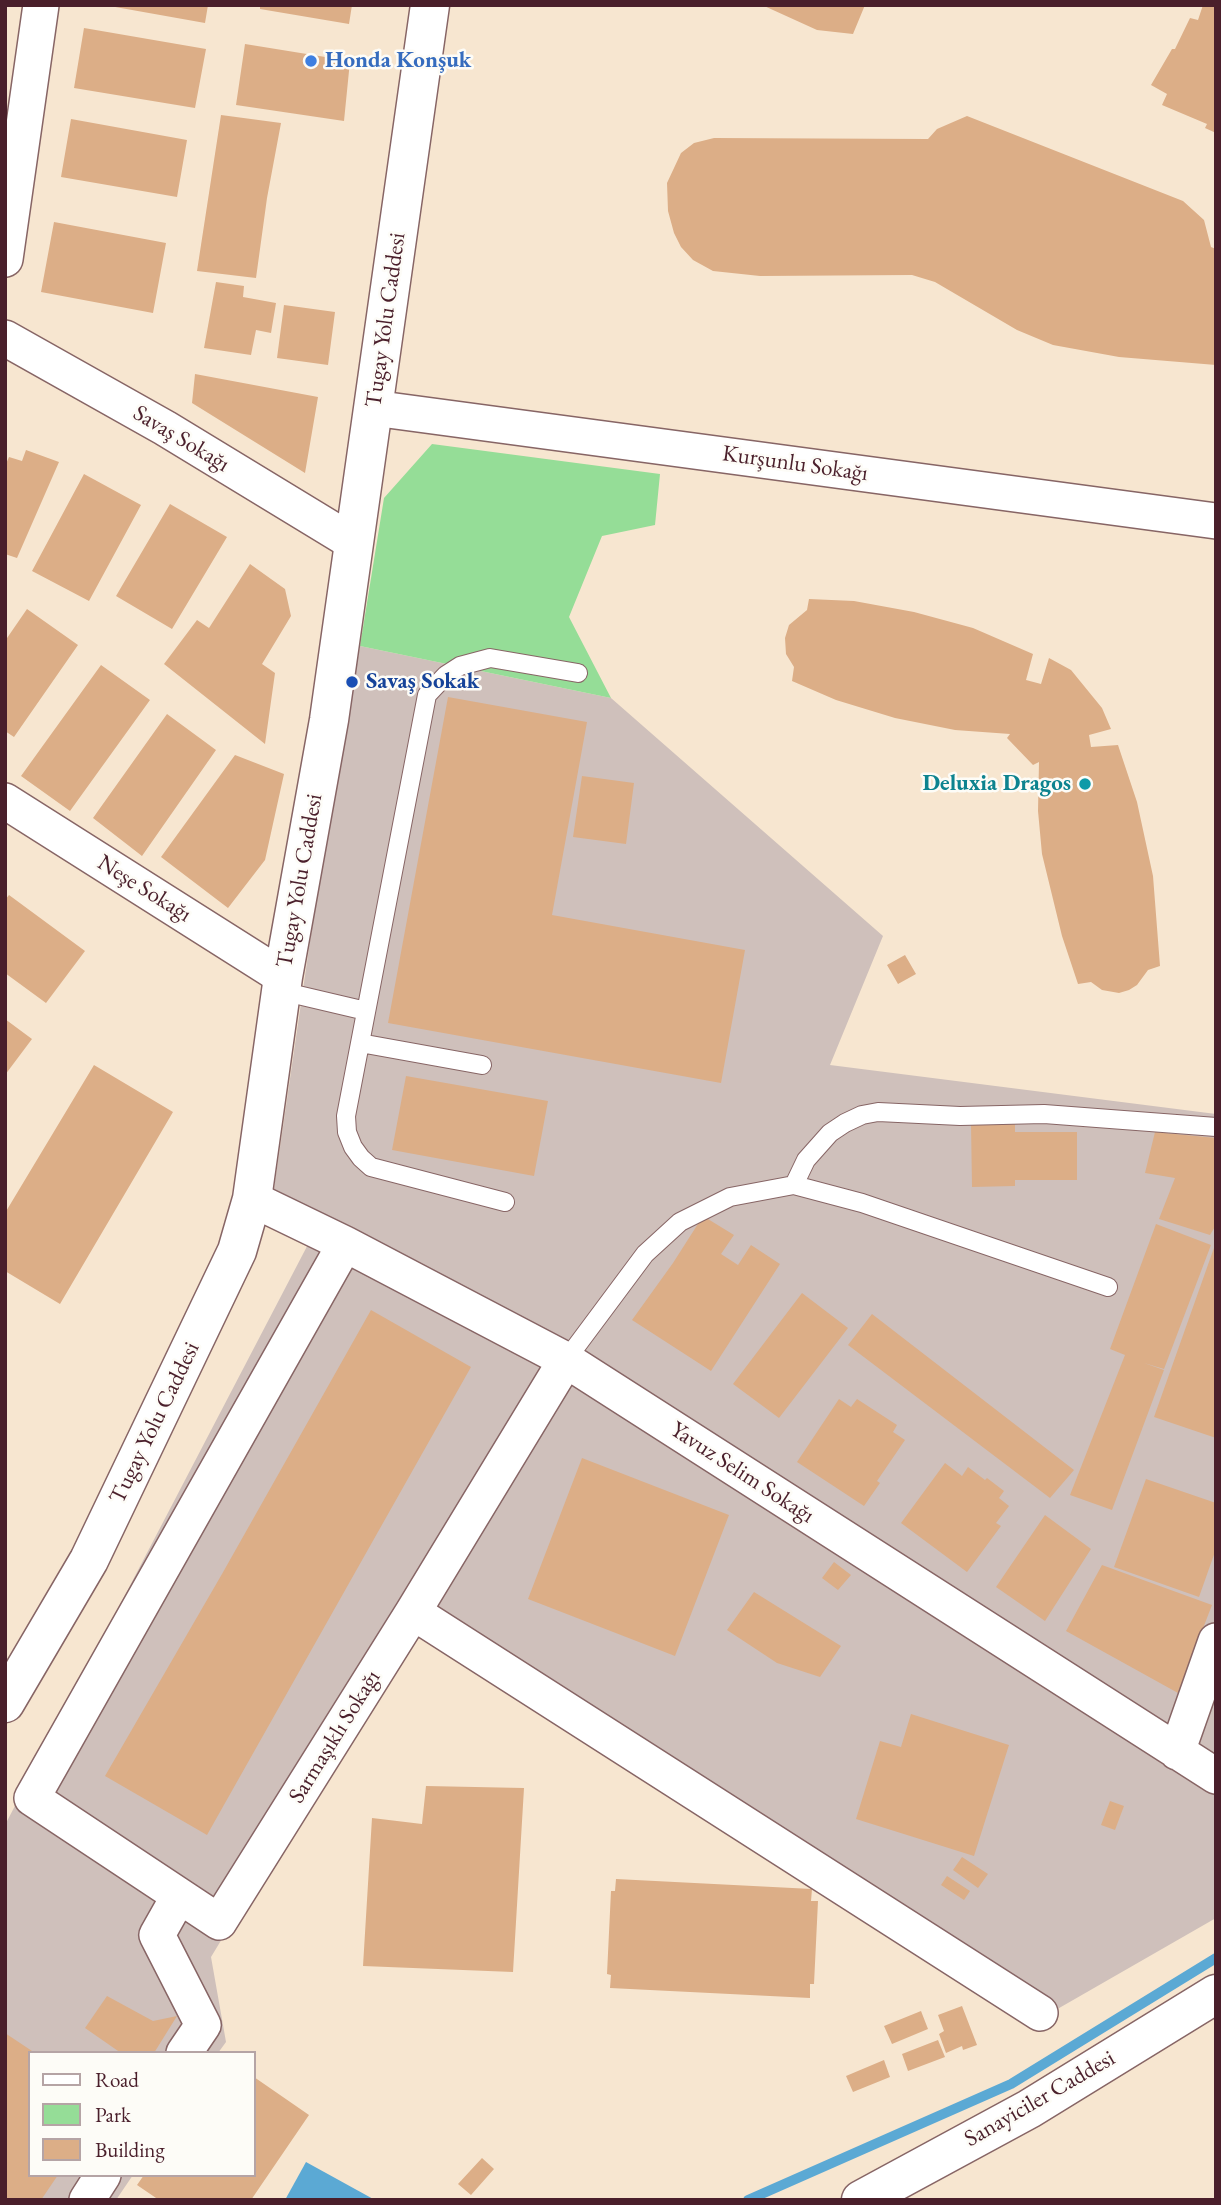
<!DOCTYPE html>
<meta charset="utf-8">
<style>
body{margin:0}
#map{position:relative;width:1221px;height:2205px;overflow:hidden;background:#f7e6d0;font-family:"EB Garamond",serif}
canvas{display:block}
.frame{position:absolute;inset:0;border:7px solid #4a1f2b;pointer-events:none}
.legend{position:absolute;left:28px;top:2051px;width:228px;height:126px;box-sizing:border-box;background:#fdfcf7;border:2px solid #b5a4a5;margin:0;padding:9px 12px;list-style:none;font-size:21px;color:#4a1f2b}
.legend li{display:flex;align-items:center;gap:14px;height:35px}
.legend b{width:35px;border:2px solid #b5a4a5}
</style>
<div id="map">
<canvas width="1221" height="2205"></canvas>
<div class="frame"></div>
<ul class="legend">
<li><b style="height:9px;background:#fff"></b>Road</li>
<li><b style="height:19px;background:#95dd97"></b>Park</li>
<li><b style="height:19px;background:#dcae87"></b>Building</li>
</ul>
</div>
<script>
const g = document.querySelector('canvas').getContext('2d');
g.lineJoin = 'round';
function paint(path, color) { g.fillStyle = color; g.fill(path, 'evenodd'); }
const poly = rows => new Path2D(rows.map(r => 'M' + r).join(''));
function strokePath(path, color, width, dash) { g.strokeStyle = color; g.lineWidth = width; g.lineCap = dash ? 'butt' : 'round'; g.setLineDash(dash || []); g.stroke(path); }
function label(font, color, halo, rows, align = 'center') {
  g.font = font + ' "EB Garamond",serif'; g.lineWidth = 5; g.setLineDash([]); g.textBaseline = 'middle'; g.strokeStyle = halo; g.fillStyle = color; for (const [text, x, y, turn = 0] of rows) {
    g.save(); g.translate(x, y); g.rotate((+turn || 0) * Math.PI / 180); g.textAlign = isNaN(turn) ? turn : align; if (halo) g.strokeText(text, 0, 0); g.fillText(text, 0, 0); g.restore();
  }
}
paint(poly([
 [360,646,611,698,883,936,830,1065,1216,1114,1216,1918,1047,2015,421,1611,211,1957,226,2042,218,2053,30,2053,30,2175,133,2175,116,2200,5,2200,5,1825,315,1231,272,1202,321,866]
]), '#cfc0bb');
paint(poly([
 [432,444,660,474,655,525,602,536,569,617,611,698,360,646,384,498]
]), '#95dd97');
paint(poly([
 [306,2162,375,2200,285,2200]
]), '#5ba9d4');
strokePath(poly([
 [748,2200,1011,2084,1216,1958]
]), '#5ba9d4', 10);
paint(poly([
 [104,5,208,5,205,23],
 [260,5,352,5,349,24,260,9],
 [762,5,865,5,853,34,817,30],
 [1203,5,1216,5,1216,133,1205,128,1207,124,1162,105,1167,94,1151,85,1172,49,1175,49,1190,18,1198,20],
 [84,28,206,49,195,108,74,88],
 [245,44,350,61,344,121,236,105],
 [221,115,281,123,267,198,256,278,197,271],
 [967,116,1183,201,1204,220,1211,247,1216,249,1216,365,1119,357,1053,345,1017,330,935,282,912,275,760,276,713,271,693,260,681,247,674,233,668,211,667,183,681,153,694,143,714,138,928,139,937,129],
 [71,119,187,140,177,197,61,177],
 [54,222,166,243,153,313,41,292],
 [216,282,244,286,243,297,276,303,271,333,256,330,251,355,204,348],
 [284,305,335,312,328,365,277,358],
 [195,374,318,397,305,473,192,403],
 [26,450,59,462,17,558,5,554,5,466,9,457,22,461],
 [84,474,141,505,89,601,32,571],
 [170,504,227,537,172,629,116,596],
 [250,564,285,589,291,616,262,664,275,673,265,744,164,664,197,620,209,628],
 [809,599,854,601,914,612,973,628,1033,654,1026,680,1041,684,1049,658,1071,670,1102,708,1111,729,1089,735,1091,747,1118,745,1137,802,1153,876,1160,966,1148,970,1137,985,1129,990,1119,993,1102,990,1091,982,1078,984,1062,936,1042,854,1038,811,1039,762,1033,765,1007,738,1010,734,955,730,895,718,836,700,792,681,794,667,786,654,785,638,789,625,807,610],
 [27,609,78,645,14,737,5,731,5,641],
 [101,665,150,700,70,811,21,776],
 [448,697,587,722,552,915,745,950,721,1083,388,1023],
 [167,714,216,750,142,856,93,818],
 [235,755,284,774,265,860,228,908,161,857],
 [582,776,634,783,626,844,573,837],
 [9,895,85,951,46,1003,5,973,5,900],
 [905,955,916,974,898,984,887,965],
 [5,1019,32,1039,5,1075],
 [94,1065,173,1112,60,1304,5,1271,5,1213],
 [406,1076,548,1101,534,1176,392,1150],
 [1015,1123,1015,1132,1077,1132,1077,1180,1015,1180,1015,1186,972,1187,971,1124],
 [1155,1132,1216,1138,1216,1225,1210,1235,1159,1219,1175,1178,1145,1173],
 [703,1216,734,1235,721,1254,738,1265,751,1245,780,1264,711,1371,632,1320,673,1263],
 [1156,1224,1211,1245,1164,1369,1144,1363,1164,1370,1112,1510,1070,1495,1125,1355,1110,1349],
 [1215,1245,1216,1245,1216,1438,1154,1417],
 [802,1293,848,1328,779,1418,733,1384],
 [371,1310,471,1367,207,1835,105,1776,222,1574],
 [872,1314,1074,1470,1050,1498,848,1345],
 [839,1399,851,1407,857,1399,897,1425,893,1432,905,1440,877,1481,880,1483,864,1506,797,1462],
 [582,1458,729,1515,675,1656,528,1599],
 [945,1463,962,1476,968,1467,985,1480,987,1478,1004,1491,999,1498,1009,1506,996,1523,1001,1526,967,1572,901,1523],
 [1146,1479,1216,1503,1216,1549,1199,1597,1114,1567],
 [1045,1515,1091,1549,1045,1621,996,1587],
 [834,1562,851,1575,838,1590,822,1578],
 [1102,1565,1212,1605,1178,1693,1066,1631],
 [754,1592,841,1646,820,1677,777,1663,727,1630],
 [911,1714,1009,1745,974,1856,856,1819,880,1741,901,1747],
 [426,1786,524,1788,513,1972,363,1966,372,1818,422,1824],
 [1110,1801,1124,1806,1115,1830,1101,1825],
 [962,1857,988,1874,978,1888,953,1870],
 [947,1876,970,1891,964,1900,941,1885],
 [616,1879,812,1889,811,1901,818,1901,814,1984,810,1984,810,1998,610,1988,611,1975,607,1974,611,1891,615,1891],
 [107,1996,153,2021,177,2016,154,2053,121,2053,85,2028],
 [962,2006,977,2045,963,2050,962,2046,946,2053,939,2034,944,2031,938,2015],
 [921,2011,928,2029,892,2044,884,2026],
 [5,2033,35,2053,30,2053,30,2175,58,2175,41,2200,5,2200],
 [938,2040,945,2057,908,2071,902,2054],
 [884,2060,890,2077,853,2092,846,2076],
 [254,2077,309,2115,251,2200,159,2200,137,2185,144,2175,254,2175],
 [482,2158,494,2169,471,2195,458,2184]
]), '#dcae87');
const service = poly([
 [281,991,366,1011],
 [360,1043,482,1065],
 [794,1185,806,1160,830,1133,845,1123,862,1115,878,1112,960,1116,1044,1114,1216,1127],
 [505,1202,371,1167,361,1158,353,1147,347,1132,346,1116,427,695,446,675,460,666,490,658,578,673],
 [566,1360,645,1254,680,1222,730,1197,794,1185,862,1203,1108,1287]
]);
const minor = poly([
 [5,259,41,5],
 [5,338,165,428,354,543],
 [373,408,1216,521],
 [5,801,283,977],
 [252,1199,345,1244,566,1360,1216,1776],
 [345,1244,32,1798,219,1922,413,1612,566,1360],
 [413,1612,1040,2013],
 [1177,1752,1216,1641],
 [179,1896,157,1935,203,2025,184,2053],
 [87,2200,103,2175]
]);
const tertiary = poly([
 [861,2200,1029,2109,1216,1994]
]);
const primary = poly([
 [5,1703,89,1560,237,1251,252,1199,283,977,329,720,430,5]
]);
strokePath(service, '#876565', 20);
strokePath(minor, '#876565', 38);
strokePath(tertiary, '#876565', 41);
strokePath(primary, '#876565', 41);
strokePath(service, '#fff', 18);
strokePath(minor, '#fff', 35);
strokePath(tertiary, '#fff', 38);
strokePath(primary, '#fff', 38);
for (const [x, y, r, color] of [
 [311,61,7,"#3f7fe0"],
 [352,682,7,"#1a4fb4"],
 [1085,784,7,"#0f9aa8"]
]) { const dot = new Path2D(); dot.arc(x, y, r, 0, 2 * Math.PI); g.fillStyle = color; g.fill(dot); strokePath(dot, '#fdfcf7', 2.5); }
label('bold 23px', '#366cbe', '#fdfcf7', [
 ["Honda Konşuk",325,61]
], 'left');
label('23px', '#4a1f2b', '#fdfcf7', [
 ["Tugay Yolu Caddesi",386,320,-82],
 ["Savaş Sokağı",181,439,31],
 ["Kurşunlu Sokağı",795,464,8],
 ["Tugay Yolu Caddesi",300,881,-80],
 ["Neşe Sokağı",144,889,32],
 ["Tugay Yolu Caddesi",155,1423,-64],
 ["Yavuz Selim Sokağı",742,1473,33],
 ["Sarmaşıklı Sokağı",335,1737,-58],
 ["Sanayiciler Caddesi",1040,2099,-30]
]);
label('bold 23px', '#164399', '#fdfcf7', [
 ["Savaş Sokak",366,682]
], 'left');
label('bold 23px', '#0d838f', '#fdfcf7', [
 ["Deluxia Dragos",1071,784]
], 'right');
</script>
